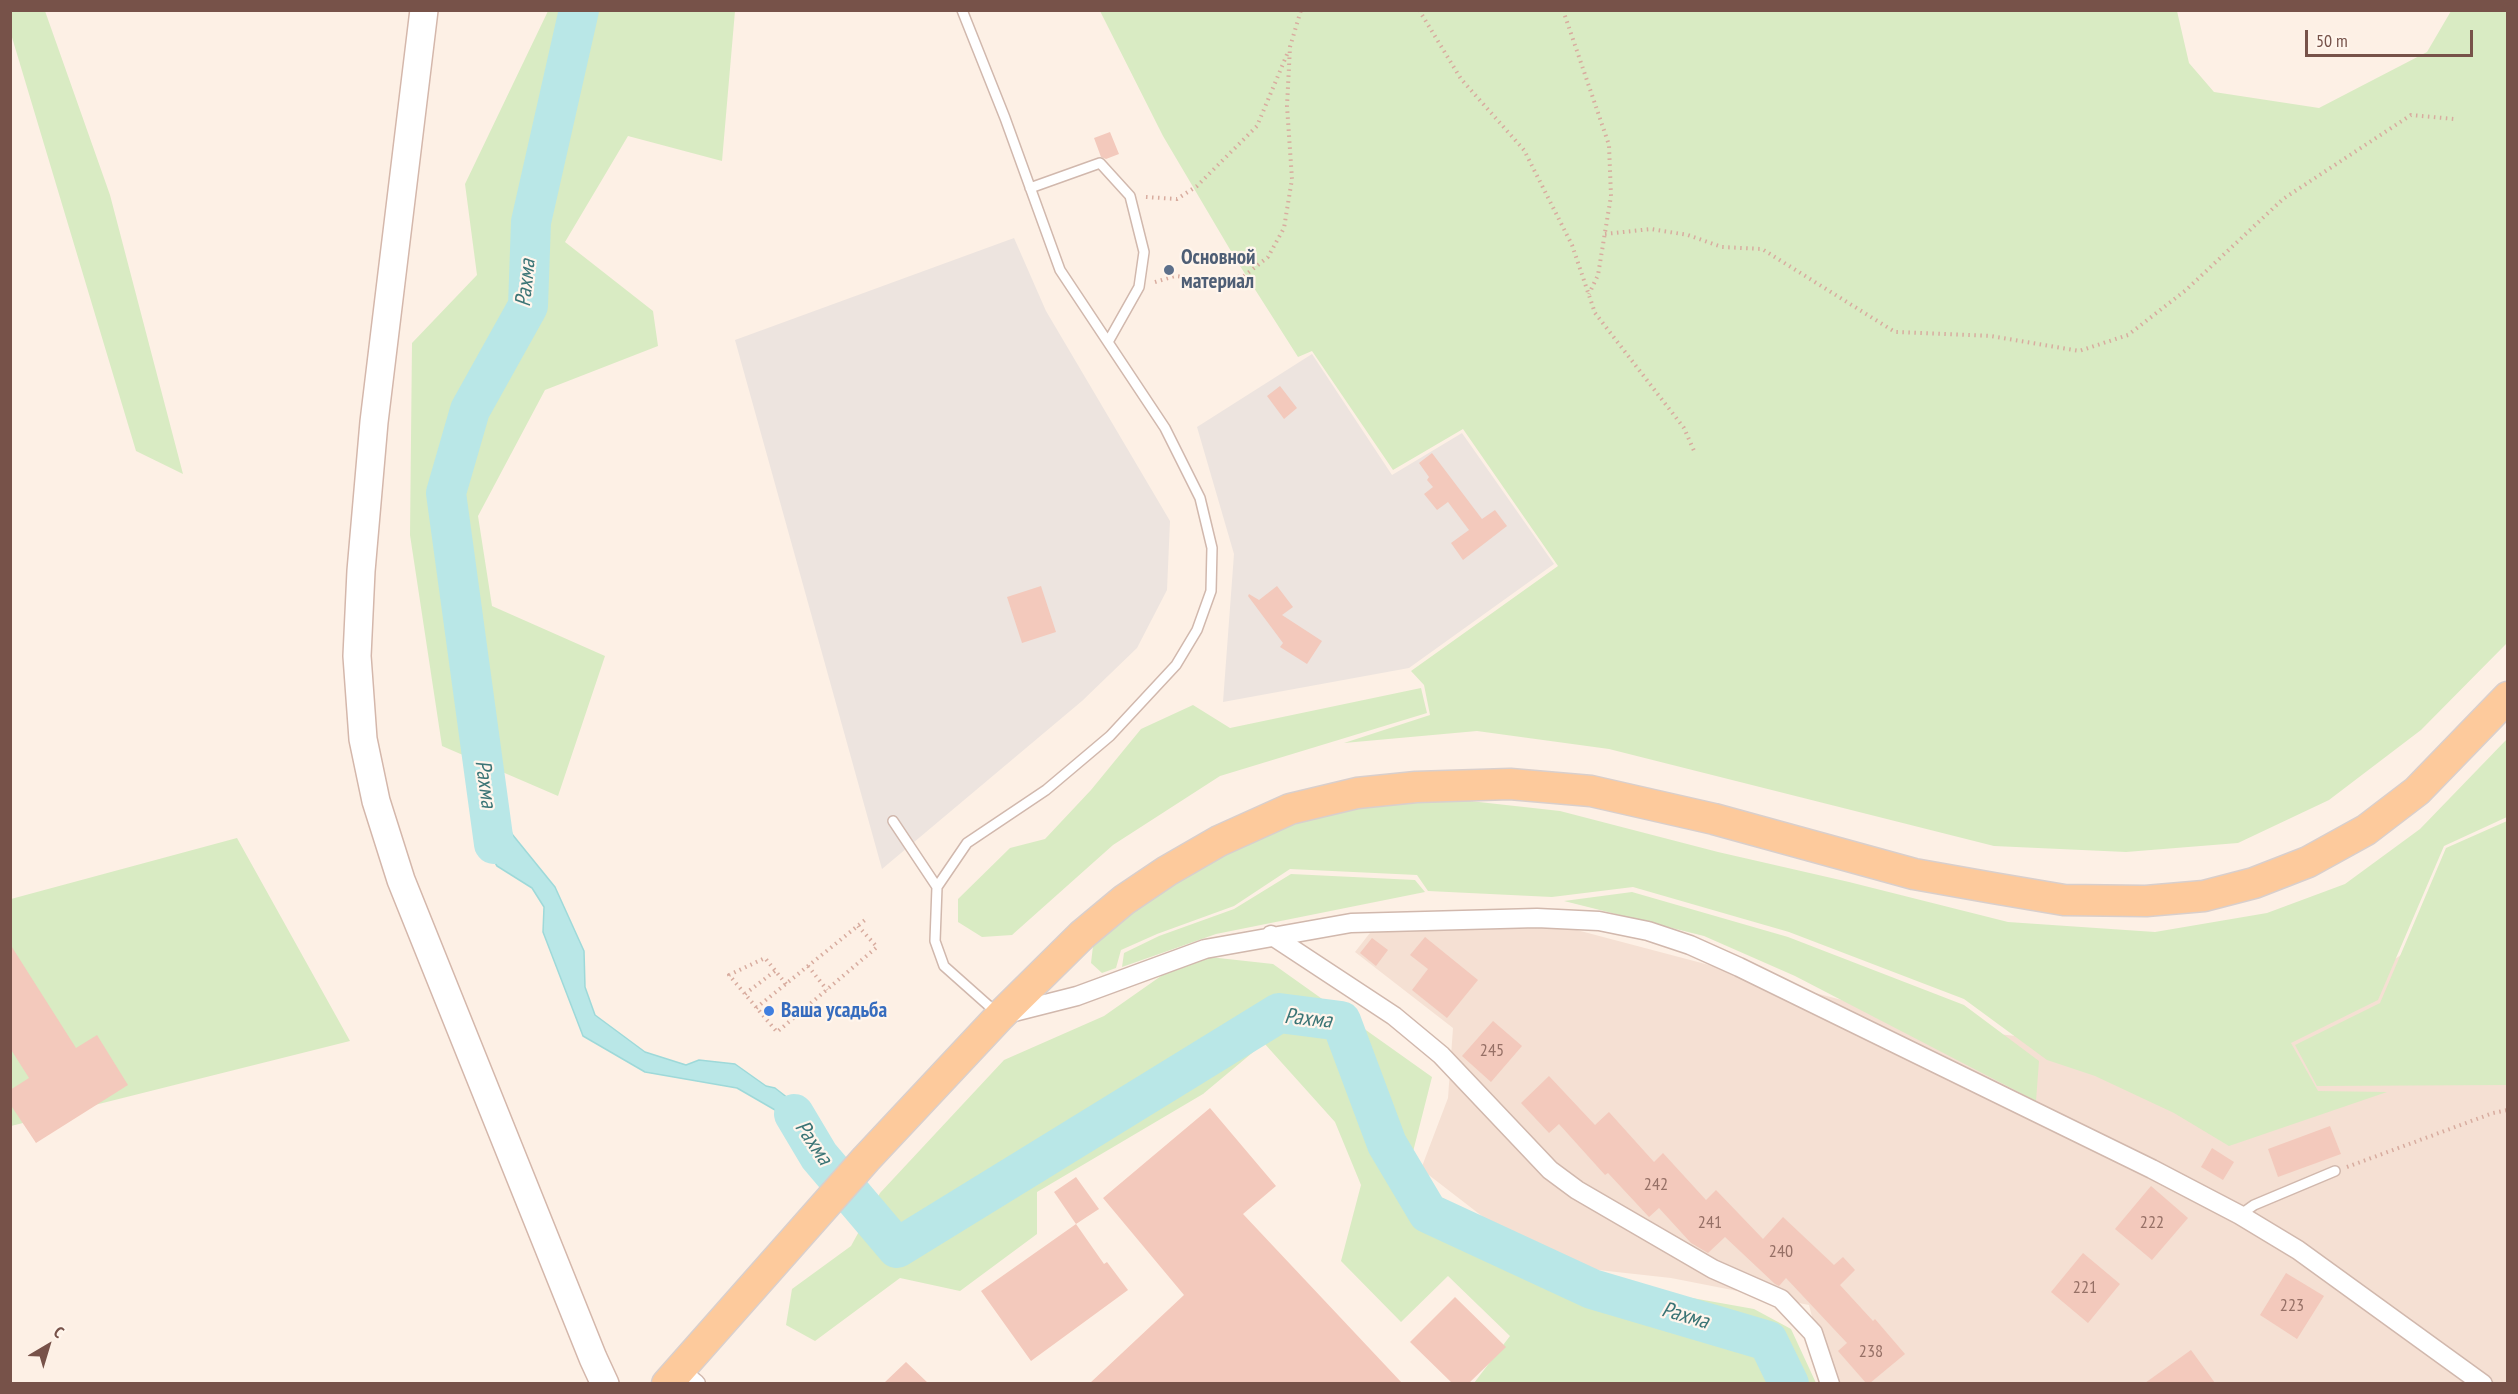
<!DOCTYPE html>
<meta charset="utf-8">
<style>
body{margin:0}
#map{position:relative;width:2518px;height:1394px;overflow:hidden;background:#fdf0e5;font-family:"PT Sans Narrow",sans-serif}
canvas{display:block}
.frame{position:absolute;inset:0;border:12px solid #775249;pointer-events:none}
.north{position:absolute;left:18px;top:1316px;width:60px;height:60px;-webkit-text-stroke:4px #fff5ec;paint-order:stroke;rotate:38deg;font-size:16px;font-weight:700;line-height:24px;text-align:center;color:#775249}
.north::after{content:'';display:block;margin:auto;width:21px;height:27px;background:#775249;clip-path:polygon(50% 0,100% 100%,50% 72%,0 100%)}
.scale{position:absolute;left:2305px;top:30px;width:168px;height:27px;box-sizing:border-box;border:3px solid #775249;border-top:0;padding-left:8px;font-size:18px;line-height:21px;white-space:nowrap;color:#775249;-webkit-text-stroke:4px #fff5ec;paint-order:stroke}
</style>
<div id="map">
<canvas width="2518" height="1394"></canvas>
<div class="frame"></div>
<div class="north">С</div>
<div class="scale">50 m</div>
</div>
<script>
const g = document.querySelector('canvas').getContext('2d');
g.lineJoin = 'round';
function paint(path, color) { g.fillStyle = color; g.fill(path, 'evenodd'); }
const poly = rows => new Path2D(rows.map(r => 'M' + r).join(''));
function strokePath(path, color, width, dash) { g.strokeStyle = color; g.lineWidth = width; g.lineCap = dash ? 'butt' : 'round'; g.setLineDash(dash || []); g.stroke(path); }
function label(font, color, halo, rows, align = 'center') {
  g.font = font + ' "PT Sans Narrow",sans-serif'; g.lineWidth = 4.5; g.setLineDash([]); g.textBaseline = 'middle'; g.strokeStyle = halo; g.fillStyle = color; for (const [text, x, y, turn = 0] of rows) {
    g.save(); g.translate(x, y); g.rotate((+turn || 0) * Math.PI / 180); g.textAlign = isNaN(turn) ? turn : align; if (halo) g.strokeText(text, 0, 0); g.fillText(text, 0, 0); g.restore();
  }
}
paint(poly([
 [2507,882,2507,1383,1829,1383,1809,1305,1671,1278,1544,1264,1421,1169,1448,1098,1453,1028,1355,952,1373,929,1569,928,1948,1028,2133,1050,2331,1003]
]), '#f5e0d3');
paint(poly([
 [1014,238,1046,311,1170,521,1167,590,1137,648,1082,701,882,869,735,340],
 [1312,354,1392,475,1462,433,1554,564,1409,668,1223,702,1234,554,1197,427]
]), '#ede4df');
paint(poly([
 [10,11,45,11,110,195,183,474,136,451,11,34],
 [548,11,735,11,722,161,628,136,565,242,653,311,658,346,545,390,478,516,492,606,605,656,558,796,442,746,410,535,412,343,477,275,465,184],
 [1100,11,2177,11,2189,63,2214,92,2319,108,2427,52,2451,11,2507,11,2507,643,2421,730,2329,800,2238,843,2126,852,1994,846,1609,749,1477,731,1344,743,1430,715,1424,685,1411,671,1558,566,1463,429,1393,470,1312,351,1298,357,1235,258,1163,136],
 [1421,688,1427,713,1220,776,1113,845,1012,935,982,937,958,922,958,899,1010,848,1045,839,1091,790,1141,729,1193,705,1230,728],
 [2507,739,2507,817,2444,846,2378,1000,2291,1043,2318,1091,2387,1092,2229,1146,2174,1113,2095,1076,2047,1060,1964,999,1789,932,1633,887,1552,897,1428,891,1417,875,1290,869,1234,906,1157,934,1121,950,1116,968,1102,973,1091,963,1093,946,1107,929,1186,871,1274,827,1362,802,1452,799,1560,811,1718,852,1849,882,2008,922,2155,932,2267,913,2345,884,2420,829],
 [2507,821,2507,1085,2317,1086,2295,1045,2380,1003,2446,848],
 [237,838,350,1041,11,1126,11,899],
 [1291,874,1415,880,1425,892,1216,934,1122,967,1124,953,1159,936,1234,909],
 [1632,892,1788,937,1964,1005,2039,1061,2036,1101,1795,976,1704,936,1564,901],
 [1191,955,1273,964,1432,1077,1402,1195,1541,1244,1597,1281,1754,1309,1791,1329,1816,1383,1474,1383,1510,1336,1448,1276,1401,1322,1341,1261,1361,1185,1335,1122,1264,1043,1203,1094,1037,1192,1037,1234,960,1291,900,1278,815,1341,786,1325,792,1289,851,1246,880,1193,1004,1060,1104,1016]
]), '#d9ebc3');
const water = poly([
 [496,785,512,834,555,887,584,951,585,987,595,1015,645,1052,686,1065,699,1060,735,1064,766,1086,775,1088,806,1112,819,1142,831,1154,817,1169,782,1114,737,1088,645,1072,583,1036,543,932,544,907,532,888,497,866,484,844,474,794,496,785]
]);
paint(water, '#b9e7e7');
strokePath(water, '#9ed9d9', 1.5);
strokePath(poly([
 [494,844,446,493,470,410,528,306,531,222,579,10],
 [794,1114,819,1156,897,1248,1279,1013,1341,1021,1387,1144,1428,1213,1592,1289,1768,1341,1789,1384]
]), '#b9e7e7', 40);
paint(poly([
 [1110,132,1119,154,1106,159,1101,157,1094,138],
 [1280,386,1297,408,1284,419,1267,396],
 [1432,453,1482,519,1495,510,1507,526,1463,560,1451,543,1469,530,1448,502,1437,510,1424,494,1433,487,1427,480,1429,477,1419,463],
 [1041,586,1056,632,1022,643,1007,597],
 [1277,586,1293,607,1282,615,1322,641,1307,664,1280,647,1283,643,1248,596,1249,594,1259,600],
 [1425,937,1478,980,1447,1018,1412,990,1428,969,1410,955],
 [1372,938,1388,950,1376,966,1360,953],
 [10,944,76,1048,97,1035,128,1085,36,1143,10,1104,10,1090,29,1078,10,1048],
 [1493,1021,1522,1046,1491,1082,1462,1056],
 [1549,1076,1595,1125,1609,1112,1654,1162,1663,1153,1706,1200,1716,1190,1763,1239,1783,1217,1834,1265,1843,1257,1855,1270,1840,1285,1873,1321,1875,1319,1905,1354,1870,1383,1866,1383,1838,1351,1847,1343,1786,1278,1779,1286,1775,1284,1725,1237,1708,1253,1691,1243,1659,1208,1649,1217,1608,1173,1605,1175,1559,1124,1549,1133,1521,1103],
 [1210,1108,1276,1186,1243,1214,1402,1383,1090,1383,1184,1295,1103,1198],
 [2330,1126,2341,1154,2278,1177,2268,1149],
 [2212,1148,2234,1162,2223,1180,2201,1167],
 [1076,1177,1099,1209,1076,1224,1054,1192],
 [2151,1186,2188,1218,2152,1260,2115,1229],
 [1076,1224,1104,1264,1107,1262,1128,1290,1031,1361,981,1291],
 [2083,1253,2120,1284,2088,1323,2051,1292],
 [2286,1273,2324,1296,2297,1339,2260,1315],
 [1455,1297,1506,1347,1469,1383,1452,1383,1410,1342],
 [2191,1350,2215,1383,2145,1383],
 [906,1362,928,1383,884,1383]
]), '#f3c9bc');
const lane = poly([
 [962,10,1005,118,1060,270,1165,428,1200,498,1212,548,1211,591,1197,630,1176,665,1110,736,1046,790,967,843,937,887,935,941,944,966,998,1014],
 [1030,188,1100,163,1130,196,1144,252,1139,287,1108,342],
 [893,821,937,887],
 [2240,1215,2254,1205,2335,1171]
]);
const street = poly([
 [1271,935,1394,1016,1441,1055,1550,1170,1577,1190,1713,1269,1781,1299,1813,1333,1830,1384],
 [1006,1014,1077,996,1205,949,1351,923,1537,918,1599,921,1648,931,1690,945,1739,967,2152,1169,2240,1215,2298,1250,2483,1384],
 [679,1370,696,1384]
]);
const secondary = poly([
 [424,10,374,422,361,571,357,656,363,739,376,801,401,880,593,1358,605,1384]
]);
const primary = poly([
 [667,1384,866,1159,1000,1016,1082,935,1124,900,1167,871,1219,841,1290,809,1357,793,1416,787,1510,784,1591,791,1714,819,1914,874,1993,888,2064,900,2146,901,2204,896,2254,883,2308,862,2366,830,2417,791,2508,697]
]);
strokePath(lane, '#d1b8ad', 12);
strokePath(street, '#d1b8ad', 21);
strokePath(secondary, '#d4b7ab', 30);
strokePath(primary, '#d9cfcc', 33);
strokePath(poly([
 [1419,10,1461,79,1524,150,1572,245,1595,313,1684,428,1695,453],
 [1563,10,1609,145,1611,196,1598,275,1589,294],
 [1146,197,1177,199,1197,186,1257,126,1288,52],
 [1605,234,1651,229,1688,235,1722,247,1762,249,1895,332,1991,336,2079,351,2128,335,2186,290,2283,199,2411,115,2454,119],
 [1155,282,1175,276,1219,280,1244,276,1268,257,1284,228,1292,179,1287,106,1290,47,1301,10],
 [808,966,827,990],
 [786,984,765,958,729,975,777,1032,877,947,858,926],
 [745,994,775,971],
 [756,1008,865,920],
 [2347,1167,2493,1113,2508,1110]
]), '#d8ac9f', 4, [1.5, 4.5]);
strokePath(lane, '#fff', 9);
strokePath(street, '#fff', 18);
strokePath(secondary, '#fff', 27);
strokePath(primary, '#fdca9c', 30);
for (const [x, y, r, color] of [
 [1169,270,6,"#5c6f8a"],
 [769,1011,6,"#3f7fe0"]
]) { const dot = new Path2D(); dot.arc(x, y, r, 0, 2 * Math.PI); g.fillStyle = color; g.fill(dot); strokePath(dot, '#fff5ec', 2); }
label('18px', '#967066', null, [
 ["245",1492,1051],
 ["242",1656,1185],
 ["241",1710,1223],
 ["222",2152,1223],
 ["240",1781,1252],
 ["221",2085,1288],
 ["223",2292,1306],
 ["238",1871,1352]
]);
label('bold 21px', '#4e5e75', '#fff5ec', [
 ["Основной",1181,258],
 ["материал",1181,282]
], 'left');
label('bold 21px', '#366cbe', '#fff5ec', [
 ["Ваша усадьба",781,1011]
], 'left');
label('italic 22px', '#3a7475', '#fff5ec', [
 ["Рахма",526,283,-84],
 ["Рахма",485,784,82],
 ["Рахма",1308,1019,6],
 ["Рахма",813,1143,56],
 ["Рахма",1685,1316,16]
]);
</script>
